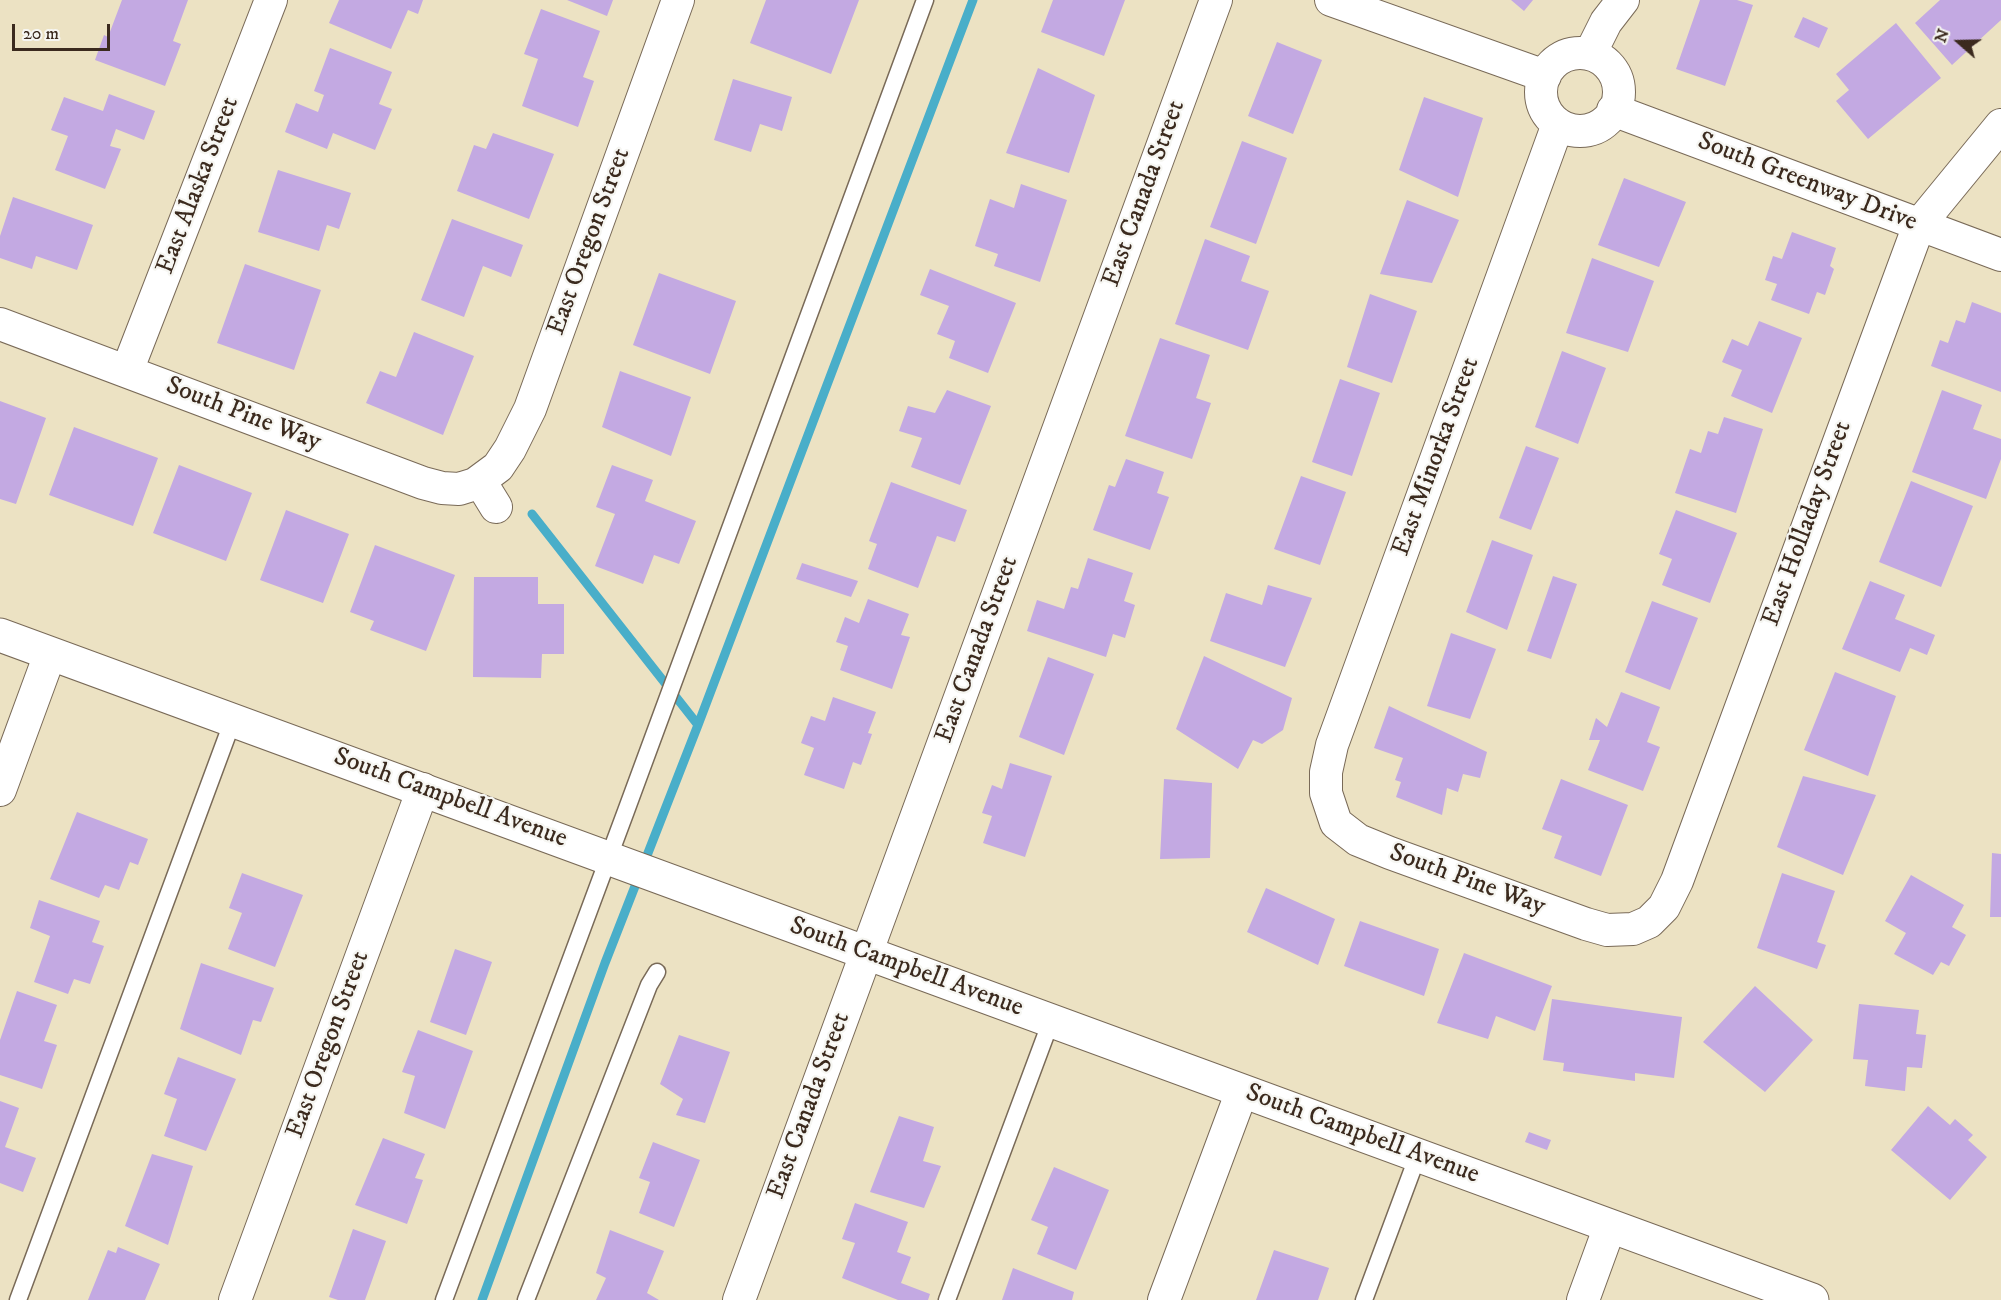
<!DOCTYPE html>
<style>
body{margin:0}
#map{position:relative;width:2001px;height:1300px;overflow:hidden;background:#ece2c3;font-family:"IM FELL DW Pica",serif}
canvas{display:block}
.north{position:absolute;left:1929px;top:12px;width:60px;height:60px;-webkit-text-stroke:4px #f6f6f2;paint-order:stroke;rotate:290deg;font-size:16px;font-weight:700;line-height:24px;text-align:center;color:#3b2a1e}
.north::after{content:'';display:block;margin:auto;width:21px;height:27px;background:#3b2a1e;clip-path:polygon(50% 0,100% 100%,50% 72%,0 100%)}
.scale{position:absolute;left:12px;top:24px;width:98px;height:27px;box-sizing:border-box;border:3px solid #3b2a1e;border-top:0;padding-left:8px;font-size:18px;line-height:21px;white-space:nowrap;color:#3b2a1e;-webkit-text-stroke:4px #f6f6f2;paint-order:stroke}
</style>
<div id="map">
<canvas width="2001" height="1300"></canvas>
<div class="north">N</div>
<div class="scale">20 m</div>
</div>
<script>
const g = document.querySelector('canvas').getContext('2d');
g.lineJoin = 'round';
const poly = rows => new Path2D(rows.map(r => 'M' + r).join(''));
function strokePath(path, color, width, dash) { g.strokeStyle = color; g.lineWidth = width; g.lineCap = dash ? 'butt' : 'round'; g.setLineDash(dash || []); g.stroke(path); }
function paint(path, color) { g.fillStyle = color; g.fill(path, 'evenodd'); }
function label(font, color, halo, rows, align = 'center') {
  g.font = font + ' "IM FELL DW Pica",serif'; g.lineWidth = 4.5; g.setLineDash([]); g.textBaseline = 'middle'; g.strokeStyle = halo; g.fillStyle = color; for (const [text, x, y, turn = 0] of rows) {
    g.save(); g.translate(x, y); g.rotate((+turn || 0) * Math.PI / 180); g.textAlign = isNaN(turn) ? turn : align; if (halo) g.strokeText(text, 0, 0); g.fillText(text, 0, 0); g.restore();
  }
}
strokePath(poly([
 [532,514,698,725],
 [482,1300,605,963,698,725,973,0]
]), '#49aec9', 9);
paint(poly([
 [122,0,188,0,173,41,181,44,165,86,95,60,104,35,108,37],
 [339,0,423,0,418,14,408,10,391,49,329,23],
 [567,0,613,0,607,16],
 [766,0,859,0,831,74,750,43],
 [1053,0,1125,0,1104,56,1041,32],
 [1511,0,1533,0,1524,11],
 [1700,0,1737,0,1753,5,1725,86,1676,69],
 [1940,0,2001,0,2001,20,1952,65,1915,23],
 [541,9,600,31,583,77,594,81,578,127,522,106,538,59,524,54],
 [1803,17,1828,28,1819,48,1794,37],
 [1896,23,1941,78,1868,139,1836,101,1849,90,1836,74],
 [1277,42,1322,60,1293,134,1248,116],
 [330,48,392,72,379,104,392,109,375,150,333,133,327,149,285,132,296,103,318,112,324,95,314,91],
 [1038,68,1095,95,1069,173,1006,153],
 [733,79,792,97,782,131,760,124,751,152,714,140],
 [109,94,155,111,144,140,116,129,110,146,121,149,105,189,55,170,68,136,51,130,64,97,103,111],
 [1424,97,1483,118,1458,197,1399,170],
 [493,133,554,154,529,219,457,191,474,145,486,149],
 [1242,141,1287,158,1256,244,1210,227],
 [278,170,351,193,339,229,327,225,319,251,258,232],
 [1624,178,1686,202,1659,267,1598,245],
 [1021,184,1067,200,1040,282,994,266,998,254,975,246,990,199,1014,208],
 [13,197,93,225,77,270,36,256,32,269,0,258,0,236],
 [1407,200,1459,220,1432,283,1380,274],
 [452,219,523,245,511,277,483,266,464,317,421,300],
 [1792,232,1836,248,1830,266,1834,269,1825,295,1817,292,1809,314,1771,300,1777,284,1765,280,1773,256,1782,259],
 [1205,239,1250,256,1241,281,1269,291,1248,350,1175,324],
 [1592,258,1654,281,1628,352,1566,333],
 [245,264,321,290,294,370,217,343],
 [930,269,1016,303,988,373,949,358,955,341,937,334,949,306,920,295],
 [659,273,736,301,710,374,633,345],
 [1370,294,1417,311,1392,383,1347,367],
 [1972,302,2001,313,2001,392,1931,366,1940,340,1948,343,1956,320,1965,323],
 [1759,321,1802,338,1772,413,1731,396,1742,370,1722,362,1732,339,1748,346],
 [414,332,474,356,443,435,366,403,380,371,396,377],
 [1160,338,1210,355,1196,398,1211,403,1192,459,1125,436],
 [1562,351,1606,368,1578,444,1535,427],
 [620,371,691,397,671,456,602,427],
 [1340,379,1380,393,1352,476,1312,462],
 [947,390,991,406,960,485,911,467,922,438,899,431,908,406,935,413],
 [1942,390,1982,405,1973,429,2001,439,2001,459,1986,499,1912,472],
 [0,401,46,418,16,504,0,499],
 [1724,417,1763,429,1736,513,1675,493,1690,449,1701,453,1708,431,1718,434],
 [74,427,158,458,133,526,49,495],
 [1526,446,1559,458,1531,530,1499,518],
 [1126,459,1164,472,1157,493,1169,497,1150,550,1093,530,1109,485,1115,487],
 [179,465,252,493,226,561,153,533],
 [612,465,653,480,645,501,696,521,679,564,654,555,643,584,595,566,615,514,596,507],
 [1301,476,1346,492,1320,565,1274,549],
 [1911,481,1973,506,1941,587,1879,562],
 [891,482,967,510,955,542,937,536,918,588,868,569,877,544,869,541],
 [286,510,349,534,323,603,260,580],
 [1676,510,1737,533,1710,603,1662,585,1672,559,1659,554],
 [1492,540,1533,555,1507,630,1466,612],
 [375,545,455,575,426,651,370,630,374,621,350,612],
 [1088,558,1133,573,1124,601,1135,605,1125,638,1113,634,1106,657,1027,631,1037,600,1064,609,1071,587,1078,589],
 [802,563,858,581,851,597,796,579],
 [1553,576,1577,584,1551,659,1527,651],
 [474,577,538,577,538,604,564,604,564,654,542,654,541,678,473,677],
 [1870,581,1905,595,1895,619,1935,635,1927,655,1910,648,1900,672,1842,649],
 [1268,585,1312,598,1285,667,1210,641,1226,593,1262,605],
 [868,599,909,614,901,635,910,637,892,689,840,670,848,646,836,642,845,617,859,623],
 [1652,601,1698,618,1670,690,1625,672],
 [1451,633,1496,649,1470,719,1427,706],
 [1204,656,1292,698,1283,730,1262,744,1253,740,1238,769,1176,729],
 [1048,657,1094,674,1064,755,1019,737],
 [1835,672,1896,696,1868,776,1804,750],
 [1621,692,1660,707,1647,742,1660,747,1643,791,1588,770,1600,740,1589,740,1596,718,1607,727],
 [833,697,876,712,868,733,872,734,861,765,853,762,844,789,804,775,814,748,801,743,811,716,825,721],
 [1389,706,1487,752,1480,778,1463,774,1458,792,1447,788,1442,815,1396,797,1401,782,1395,780,1403,758,1374,748],
 [1010,763,1052,776,1025,857,983,843,992,816,982,813,992,785,1002,789],
 [1803,776,1876,795,1843,875,1777,847],
 [1164,779,1212,783,1210,858,1160,859],
 [1561,779,1628,805,1601,876,1554,858,1562,836,1542,829],
 [77,812,148,839,138,865,130,862,119,890,105,885,99,898,50,879],
 [1992,853,2001,854,2001,917,1990,917],
 [242,873,303,895,275,967,228,949,242,913,229,908],
 [1782,873,1835,891,1817,942,1826,945,1817,969,1757,948],
 [1911,875,1964,905,1952,927,1966,935,1949,966,1941,962,1933,975,1894,954,1906,933,1885,921],
 [1266,888,1335,919,1318,965,1247,932],
 [39,900,100,921,92,942,104,946,90,984,74,979,68,994,34,982,50,936,30,928],
 [1360,921,1439,949,1424,996,1344,966],
 [455,949,492,962,466,1035,430,1022],
 [1464,953,1552,986,1535,1031,1496,1016,1488,1039,1437,1023],
 [201,963,274,988,261,1022,253,1020,241,1055,180,1029],
 [1755,986,1813,1040,1765,1092,1703,1042],
 [17,991,57,1005,44,1041,57,1045,42,1089,0,1075,0,1040],
 [1552,999,1682,1017,1674,1078,1635,1073,1635,1081,1563,1071,1564,1063,1543,1060],
 [1859,1004,1919,1010,1916,1034,1926,1035,1922,1068,1907,1067,1905,1091,1865,1086,1868,1060,1853,1059],
 [418,1030,473,1051,445,1129,404,1113,415,1076,402,1072],
 [679,1035,730,1052,705,1123,676,1115,683,1099,660,1084],
 [178,1057,236,1079,206,1151,164,1136,177,1099,164,1094],
 [0,1101,19,1108,5,1147,36,1158,23,1192,0,1183],
 [1928,1106,1950,1125,1955,1119,1973,1135,1968,1140,1987,1157,1950,1200,1891,1150],
 [899,1116,934,1127,923,1161,941,1166,924,1208,870,1192],
 [1529,1132,1551,1140,1547,1150,1525,1142],
 [383,1138,425,1154,415,1178,423,1180,407,1224,355,1205],
 [653,1142,700,1160,674,1227,639,1213,650,1182,639,1178],
 [152,1154,193,1166,168,1245,125,1226],
 [1054,1167,1109,1190,1076,1270,1037,1254,1048,1227,1031,1220],
 [855,1203,908,1222,897,1252,911,1257,901,1283,930,1294,928,1300,898,1300,842,1278,855,1243,842,1239],
 [353,1229,386,1241,365,1300,338,1300,329,1297],
 [610,1230,664,1251,647,1293,659,1300,596,1300,606,1278,596,1273],
 [118,1247,160,1264,145,1300,88,1300,108,1250,116,1253],
 [1274,1250,1329,1268,1318,1300,1256,1300],
 [1013,1268,1074,1292,1072,1300,1002,1300]
]), '#c3a9e2');
const lane = poly([
 [18,1300,233,720],
 [444,1300,626,811,925,0],
 [526,1300,649,985,657,972],
 [947,1300,1051,1021],
 [1364,1300,1418,1155]
]);
const street = poly([
 [1331,0,1545,76],
 '1541 92a39 39 0 1 1 78 0a39 39 0 1 1-78 0Z',
 [1590,54,1606,22,1623,0],
 [1613,110,2001,255],
 [1558,124,1332,745,1326,772,1326,793,1336,823,1358,840,1390,853,1586,924,1607,930,1633,929,1649,922,1664,907,1677,881,1919,225,2001,125],
 [0,324,423,483,442,488,459,489,475,484,498,467,510,449,530,409,678,0],
 [127,371,271,0],
 [480,481,496,507],
 [0,790,50,654],
 [235,1300,423,789],
 [739,1300,1216,0],
 [1164,1300,1242,1091],
 [1583,1300,1610,1226]
]);
const primary = poly([
 [0,635,1812,1300]
]);
strokePath(lane, '#796a58', 19);
strokePath(street, '#796a58', 34);
strokePath(primary, '#796a58', 35);
strokePath(lane, '#fff', 16);
strokePath(street, '#fff', 32);
strokePath(primary, '#fff', 33);
label('26px', '#3b2a1e', '#f6f6f2', [
 ["South Greenway Drive",1807,183,21],
 ["East Alaska Street",199,186,-69],
 ["East Canada Street",1145,194,-70],
 ["East Oregon Street",590,242,-70],
 ["South Pine Way",243,415,21],
 ["East Minorka Street",1437,457,-70],
 ["East Holladay Street",1808,524,-70],
 ["East Canada Street",978,650,-70],
 ["South Campbell Avenue",450,799,20],
 ["South Pine Way",1467,881,20],
 ["South Campbell Avenue",906,968,20],
 ["East Oregon Street",329,1045,-70],
 ["East Canada Street",810,1106,-70],
 ["South Campbell Avenue",1362,1135,20]
]);
</script>
